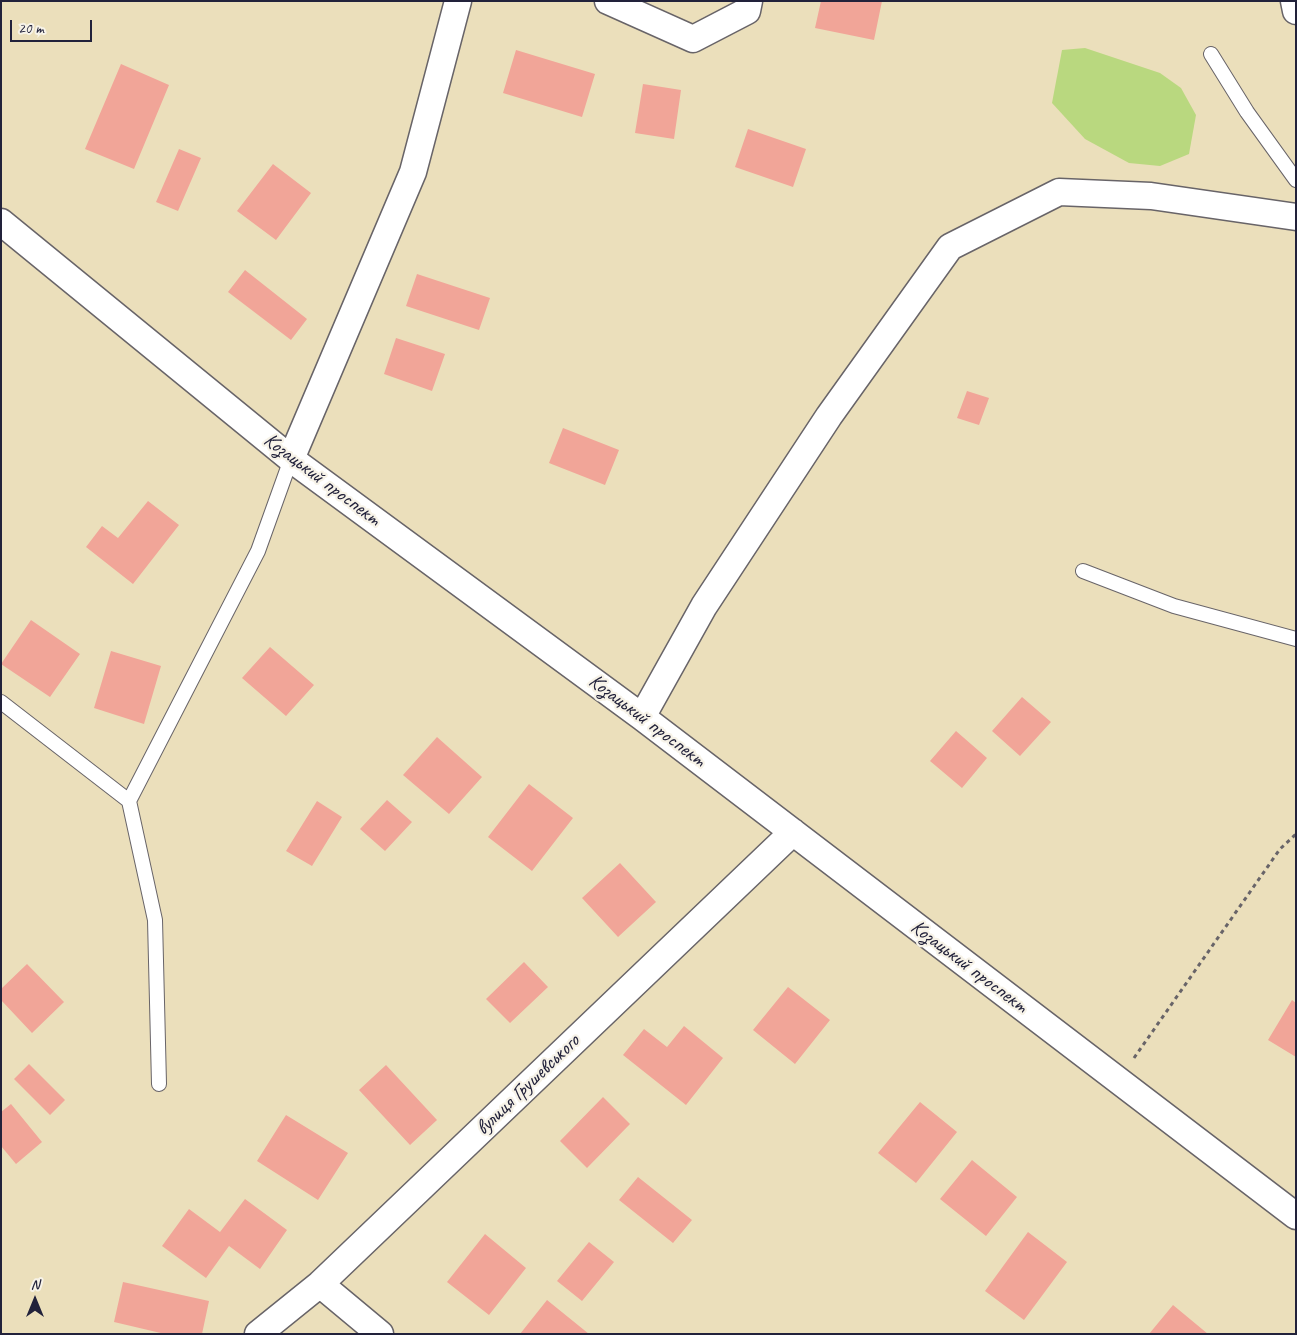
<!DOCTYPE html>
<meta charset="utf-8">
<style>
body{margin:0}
#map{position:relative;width:1297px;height:1335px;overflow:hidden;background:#ebdfbb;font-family:Caveat,sans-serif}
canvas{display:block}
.frame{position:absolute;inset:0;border:2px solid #22223b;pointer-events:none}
.north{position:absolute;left:10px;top:1275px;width:50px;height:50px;-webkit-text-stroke:4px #f7f3e8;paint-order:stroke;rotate:0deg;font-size:14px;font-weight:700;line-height:20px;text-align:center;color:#22223b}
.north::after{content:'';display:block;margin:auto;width:18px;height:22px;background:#22223b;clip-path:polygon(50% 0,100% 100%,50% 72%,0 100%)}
.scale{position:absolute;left:10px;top:20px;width:82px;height:22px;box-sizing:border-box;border:2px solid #22223b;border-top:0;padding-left:6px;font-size:15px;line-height:18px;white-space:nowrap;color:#22223b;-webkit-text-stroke:4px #f7f3e8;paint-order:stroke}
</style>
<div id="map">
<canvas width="1297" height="1335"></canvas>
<div class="frame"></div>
<div class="north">N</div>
<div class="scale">20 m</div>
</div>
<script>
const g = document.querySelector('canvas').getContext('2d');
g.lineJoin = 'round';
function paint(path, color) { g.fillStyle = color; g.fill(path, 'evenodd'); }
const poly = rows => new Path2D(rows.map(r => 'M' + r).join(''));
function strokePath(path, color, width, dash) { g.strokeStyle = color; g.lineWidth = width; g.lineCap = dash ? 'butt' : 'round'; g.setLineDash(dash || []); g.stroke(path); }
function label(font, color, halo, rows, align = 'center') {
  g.font = font + ' Caveat,sans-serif'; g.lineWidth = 4.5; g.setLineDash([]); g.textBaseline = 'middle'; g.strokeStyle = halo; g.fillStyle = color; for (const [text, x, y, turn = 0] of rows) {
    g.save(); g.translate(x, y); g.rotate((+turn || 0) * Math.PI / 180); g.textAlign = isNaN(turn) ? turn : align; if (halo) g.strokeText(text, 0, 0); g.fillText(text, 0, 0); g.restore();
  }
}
paint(poly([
 [1085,48,1160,73,1181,88,1196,115,1189,154,1160,166,1129,163,1085,139,1052,103,1062,50]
]), '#b9d87f');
paint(poly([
 [821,1,882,1,874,40,815,28],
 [516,50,595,74,582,117,503,93],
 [121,64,169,85,134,169,85,149],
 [643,84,681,90,674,139,635,133],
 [748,129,806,149,793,187,735,167],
 [179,149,201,158,178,211,156,202],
 [273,164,311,193,276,240,237,211],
 [245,270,307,319,291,340,228,292],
 [417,274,490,298,479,330,406,306],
 [396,338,445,354,432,391,384,374],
 [967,391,989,398,979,425,957,418],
 [563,428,619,450,605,485,549,463],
 [148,501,179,525,133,584,86,547,102,526,118,538],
 [31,620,80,654,50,697,1,664],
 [270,647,314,685,286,716,242,678],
 [111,651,161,666,144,724,94,708],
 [1022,697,1051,722,1020,756,992,731],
 [956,731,987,758,962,788,930,761],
 [437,737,482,777,449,814,403,775],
 [529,784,573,818,532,871,488,837],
 [387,800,412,822,385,851,360,829],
 [317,801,342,817,312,866,286,851],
 [620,863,656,902,618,937,582,898],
 [524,962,548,987,510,1023,486,999],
 [27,964,64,1002,32,1033,1,1000,1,989],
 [788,987,830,1020,795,1064,753,1030],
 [1292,1000,1296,1003,1296,1057,1268,1040],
 [684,1026,723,1058,686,1105,623,1055,644,1029,667,1047],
 [29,1064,65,1100,50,1115,14,1079],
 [386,1065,437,1120,410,1145,359,1090],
 [603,1097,630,1124,587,1168,560,1141],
 [920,1102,957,1132,916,1183,878,1153],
 [11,1104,42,1142,16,1164,1,1146,1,1112],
 [286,1115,348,1153,318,1200,257,1161],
 [972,1160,1017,1197,986,1236,940,1199],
 [638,1177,692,1220,673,1243,619,1200],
 [245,1199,287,1230,260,1269,229,1246,206,1278,162,1246,189,1209,220,1232],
 [1028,1232,1067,1262,1024,1320,985,1291],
 [485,1234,526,1268,489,1315,447,1282],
 [589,1242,614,1262,582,1301,557,1281],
 [123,1282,209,1301,202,1334,165,1334,114,1322],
 [547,1300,589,1334,520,1334],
 [1173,1305,1208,1334,1149,1334]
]), '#f1a598');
const lane = poly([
 [1211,54,1247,112,1296,180],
 [1083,571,1174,606,1296,639],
 [1,702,129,801],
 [159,1084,155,920,129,801,258,551,291,459]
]);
const street = poly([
 [608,1,693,39,747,11,749,1],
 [1294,1,1296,11],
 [1,222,291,459,642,717,1296,1216],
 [291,459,413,172,458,1],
 [642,717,704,606,829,416,950,247,1059,192,1151,196,1296,217],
 [320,1284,380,1334],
 [258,1334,320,1284,793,832]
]);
strokePath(lane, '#686468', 16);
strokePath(street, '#686468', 29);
strokePath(poly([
 [1134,1058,1280,849,1296,834]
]), '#686468', 3, [4, 4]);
strokePath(lane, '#fff', 14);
strokePath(street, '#fff', 26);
label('21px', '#22223b', '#f7f3e8', [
 ["Козацький проспект",322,480,37],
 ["Козацький проспект",647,721,37],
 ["Козацький проспект",969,967,37],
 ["вулиця Грушевського",528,1085,-44]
]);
</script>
